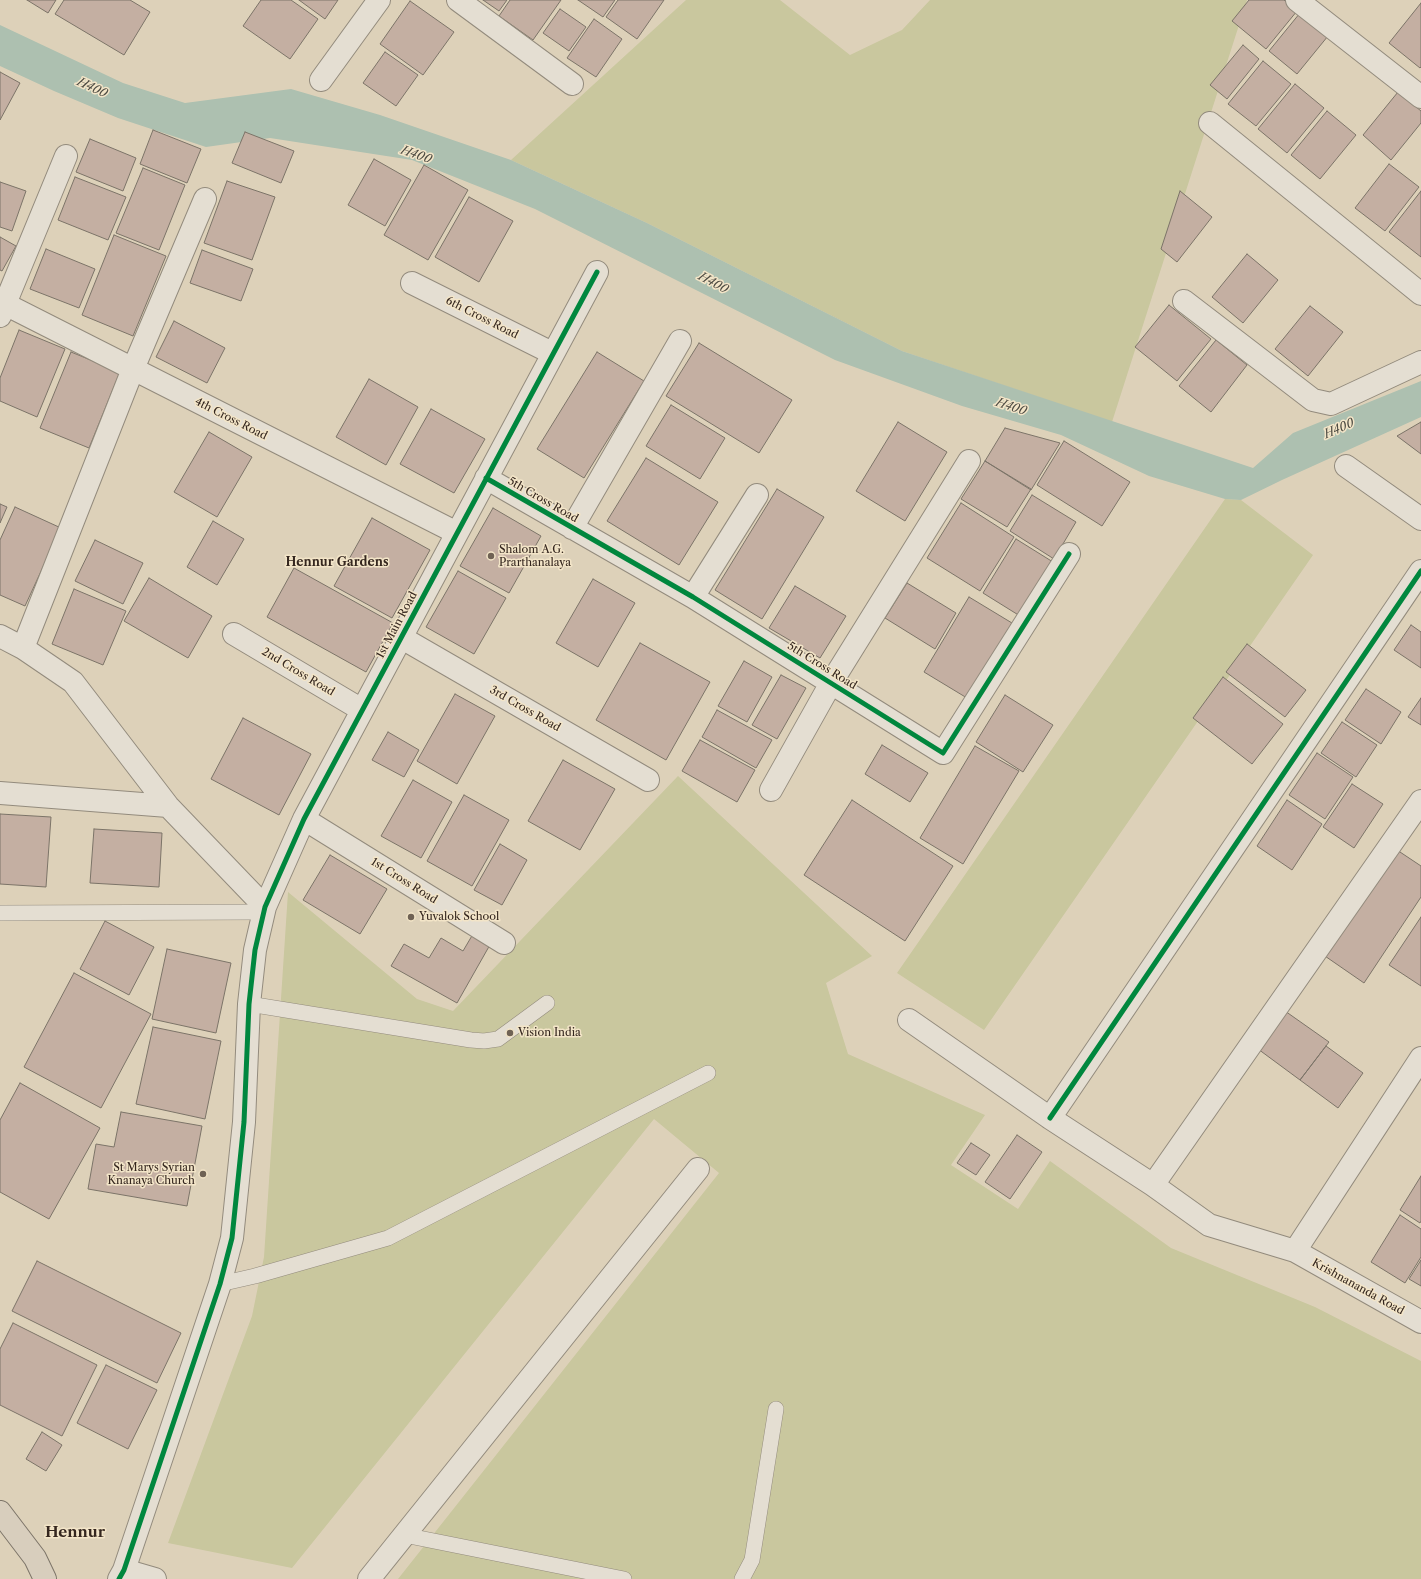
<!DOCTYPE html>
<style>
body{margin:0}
canvas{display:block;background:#ddd1b9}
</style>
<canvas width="1421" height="1579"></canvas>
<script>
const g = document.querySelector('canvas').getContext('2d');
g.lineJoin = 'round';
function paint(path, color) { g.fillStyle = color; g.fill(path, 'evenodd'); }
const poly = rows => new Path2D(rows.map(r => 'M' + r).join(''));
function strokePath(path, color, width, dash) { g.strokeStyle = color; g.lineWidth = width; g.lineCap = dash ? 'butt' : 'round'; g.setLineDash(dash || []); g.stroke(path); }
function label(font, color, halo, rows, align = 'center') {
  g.font = font + ' "Libre Caslon Text",serif'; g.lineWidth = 3; g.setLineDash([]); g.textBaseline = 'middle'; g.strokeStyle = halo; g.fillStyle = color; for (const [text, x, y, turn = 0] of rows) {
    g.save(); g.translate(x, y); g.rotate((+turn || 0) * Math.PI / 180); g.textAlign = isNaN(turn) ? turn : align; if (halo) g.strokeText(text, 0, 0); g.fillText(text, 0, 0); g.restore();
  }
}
paint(poly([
 [686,0,780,0,850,55,902,30,930,0,1247,0,1112,422,902,351,647,223,511,160],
 [1225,499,1241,500,1313,555,984,1030,897,973],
 [678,776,872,956,826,983,848,1054,985,1115,951,1165,1018,1209,1050,1161,1171,1248,1315,1307,1421,1361,1421,1579,398,1579,719,1173,654,1119,292,1568,168,1543,252,1316,264,1257,288,892,417,999,453,1011]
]), '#c9c79e');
paint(poly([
 [0,25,123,83,185,103,291,89,380,115,511,160,647,223,902,351,1253,468,1293,433,1421,381,1421,417,1282,480,1241,500,1225,499,1149,476,1061,435,962,406,835,360,535,209,412,160,270,138,206,147,118,118,54,91,0,66]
]), '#adc0b0');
const building = poly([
 [27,0,56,0,48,13,27,0],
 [64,0,130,0,150,12,124,55,55,14,64,0],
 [261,0,291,0,318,19,290,59,243,26,261,0],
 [299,0,338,0,325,19,299,0],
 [483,0,507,0,499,11,483,0],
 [510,0,561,0,533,40,499,16,510,0],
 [578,0,615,0,603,17,578,0],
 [618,0,664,0,637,39,606,17,618,0],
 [1249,0,1284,0,1297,11,1266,49,1232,21,1249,0],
 [410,1,454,32,423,75,380,44,410,1],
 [1421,3,1421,67,1420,68,1389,43,1421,3],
 [560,9,586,27,569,51,543,33,560,9],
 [1300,13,1328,36,1297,74,1269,51,1300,13],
 [594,19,622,39,596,77,567,58,594,19],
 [1243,45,1259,59,1227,99,1210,85,1243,45],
 [385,52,418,75,396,106,363,83,385,52],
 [1263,61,1291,84,1256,126,1228,104,1263,61],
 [0,72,20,83,0,120,0,72],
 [1295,84,1324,108,1287,153,1258,129,1295,84],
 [1398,92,1421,111,1421,123,1391,160,1363,135,1398,92],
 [1327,111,1356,135,1320,179,1291,155,1327,111],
 [153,130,201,149,187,183,140,164,153,130],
 [245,132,294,151,281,183,232,163,245,132],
 [90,139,136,158,123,191,76,172,90,139],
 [374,159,411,180,385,226,348,205,374,159],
 [1389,164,1419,187,1385,231,1355,208,1389,164],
 [424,165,468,190,428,260,384,235,424,165],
 [143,168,185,185,159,250,116,233,143,168],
 [75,177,126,197,108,240,58,220,75,177],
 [227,181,275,197,252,260,204,243,227,181],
 [0,182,26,191,12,231,0,227,0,182],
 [1180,191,1212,217,1177,262,1161,249,1180,191],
 [1421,191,1421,257,1389,232,1421,191],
 [469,197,513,221,479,282,435,257,469,197],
 [114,235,166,256,133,336,82,315,114,235],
 [0,237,16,246,2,271,0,270,0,237],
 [46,249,95,269,79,308,30,289,46,249],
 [202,250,253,269,241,301,190,283,202,250],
 [1247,254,1278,280,1243,323,1212,297,1247,254],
 [1169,305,1211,339,1177,381,1135,347,1169,305],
 [1310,306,1343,332,1308,376,1275,349,1310,306],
 [174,321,225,348,207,383,156,357,174,321],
 [19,330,65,349,37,417,0,401,0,378,19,330],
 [1216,340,1247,365,1211,412,1179,386,1216,340],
 [699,343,792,400,759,453,666,396,699,343],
 [71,352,120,372,89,448,40,428,71,352],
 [597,352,644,381,584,478,537,449,597,352],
 [369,379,418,407,386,465,336,437,369,379],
 [671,405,725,438,700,479,646,446,671,405],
 [431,409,485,439,454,493,400,464,431,409],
 [898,422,947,452,905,521,856,491,898,422],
 [1421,422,1421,454,1397,436,1421,422],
 [1005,428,1060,443,1031,490,985,461,1005,428],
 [209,432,252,457,217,517,174,492,209,432],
 [1064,441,1130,482,1102,526,1037,485,1064,441],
 [646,458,718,502,679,565,607,521,646,458],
 [985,461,1031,489,1007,527,961,499,985,461],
 [777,489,824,517,762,619,715,590,777,489],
 [1032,495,1076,522,1054,559,1010,531,1032,495],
 [961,503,1014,537,980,591,927,558,961,503],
 [0,504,7,507,0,523,0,504],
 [15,507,61,528,25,606,0,595,0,540,15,507],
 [493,508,541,536,509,593,460,566,493,508],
 [372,518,430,550,392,618,334,586,372,518],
 [213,521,244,539,217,585,187,567,213,521],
 [1016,539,1053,562,1020,616,983,593,1016,539],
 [95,540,143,563,123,604,75,581,95,540],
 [294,568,393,623,366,672,267,617,294,568],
 [458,571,506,598,474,654,426,627,458,571],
 [149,578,212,616,188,658,124,621,149,578],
 [593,579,635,603,598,667,556,643,593,579],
 [907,583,956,613,935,649,885,618,907,583],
 [795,586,846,616,820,658,769,628,795,586],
 [74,589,126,611,103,665,52,644,74,589],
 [969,597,1012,623,967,698,924,672,969,597],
 [1411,625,1421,632,1421,668,1394,650,1411,625],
 [640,643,710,682,666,760,596,720,640,643],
 [1247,644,1306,690,1285,717,1226,672,1247,644],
 [744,661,772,677,747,722,718,706,744,661],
 [781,675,806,688,777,739,752,725,781,675],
 [1223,677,1283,724,1252,764,1193,718,1223,677],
 [1366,689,1401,712,1381,744,1345,720,1366,689],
 [455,694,495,716,457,784,417,761,455,694],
 [1005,695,1053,725,1023,772,976,742,1005,695],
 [1421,698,1421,725,1408,717,1421,698],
 [717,710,772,740,756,768,702,737,717,710],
 [243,718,311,754,279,815,211,779,243,718],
 [1342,722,1377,745,1356,777,1321,753,1342,722],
 [388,732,419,750,404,777,372,760,388,732],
 [700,740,755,770,737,802,682,771,700,740],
 [882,745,928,773,910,802,865,774,882,745],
 [975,746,1019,771,963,864,920,838,975,746],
 [1317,753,1353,777,1325,819,1289,795,1317,753],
 [563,760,615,789,580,850,528,821,563,760],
 [413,780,452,802,421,858,381,836,413,780],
 [1352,784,1383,804,1354,848,1323,827,1352,784],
 [464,795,509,820,472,886,427,861,464,795],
 [852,800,953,866,905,941,804,875,852,800],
 [1287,800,1322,824,1292,870,1257,846,1287,800],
 [0,814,51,817,46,887,0,884,0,814],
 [94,829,162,833,159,887,90,883,94,829],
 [500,844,527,860,502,905,474,890,500,844],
 [1394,848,1421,866,1421,897,1364,983,1322,954,1394,848],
 [330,855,387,889,360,934,303,900,330,855],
 [1421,917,1421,986,1389,965,1421,917],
 [105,921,154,947,129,995,80,969,105,921],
 [473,934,491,943,457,1003,391,966,404,944,429,958,441,938,463,951,473,934],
 [167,949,231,963,216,1033,152,1019,167,949],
 [74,973,151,1014,101,1108,24,1067,74,973],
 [1285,1011,1329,1042,1300,1080,1258,1049,1285,1011],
 [153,1027,221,1041,205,1119,136,1104,153,1027],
 [1326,1046,1363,1073,1338,1108,1300,1080,1326,1046],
 [20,1083,100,1128,49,1219,0,1192,0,1120,20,1083],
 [121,1112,202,1126,187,1206,88,1189,96,1144,114,1147,121,1112],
 [1017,1135,1042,1152,1010,1199,985,1182,1017,1135],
 [971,1143,990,1155,976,1175,957,1163,971,1143],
 [1421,1176,1421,1221,1420,1223,1400,1210,1421,1176],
 [1400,1215,1421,1229,1421,1257,1405,1283,1371,1262,1400,1215],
 [1421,1260,1421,1286,1409,1279,1421,1260],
 [37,1261,181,1333,157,1383,12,1311,37,1261],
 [13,1323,97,1365,62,1436,0,1405,0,1349,13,1323],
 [106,1365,157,1390,128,1449,77,1423,106,1365],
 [42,1432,62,1445,46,1471,26,1459,42,1432]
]);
paint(building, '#c4afa2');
strokePath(building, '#7c7468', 1);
const lane = poly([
 [0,913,263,912],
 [249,1004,471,1040,484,1041,498,1039,547,1003],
 [220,1284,255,1276,388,1238,708,1073],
 [404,1535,624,1579],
 [742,1579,752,1560,776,1409]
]);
const street = poly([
 [458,0,572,84],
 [1297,0,1421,97],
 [321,80,379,0],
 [1210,123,1421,294],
 [412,283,552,353],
 [1184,301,1313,400,1331,404,1421,362],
 [5,304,457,533],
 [0,316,66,156],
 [1346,466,1421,519],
 [486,478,693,597,943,753,1069,554],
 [572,528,680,341],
 [693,597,757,495],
 [234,634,362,710],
 [0,636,23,648,73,682,168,806,265,907],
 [402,638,648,780],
 [23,648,133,369,205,199],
 [771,790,831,683,969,461],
 [0,793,168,806],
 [304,819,504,943],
 [909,1020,1050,1118,1153,1185,1209,1225,1295,1251,1421,1322],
 [1050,1118,1421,571],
 [1153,1185,1421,801],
 [1295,1251,1421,1058],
 [124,1570,155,1579],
 [119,1579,124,1570,220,1284,232,1238,244,1122,249,1004,255,950,265,907,304,819,597,272],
 [369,1579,698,1169]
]);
const primary = poly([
 [0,1512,35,1558,45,1579]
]);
strokePath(lane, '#938b7d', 16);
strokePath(street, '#938b7d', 24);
strokePath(primary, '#7c7468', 24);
strokePath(lane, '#e4ded2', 15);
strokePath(street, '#e4ded2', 22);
strokePath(primary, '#d8cebd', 22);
strokePath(poly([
 [486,478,693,597,943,753,1069,554],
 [1050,1118,1421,571],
 [119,1579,124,1570,220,1284,232,1238,244,1122,249,1004,255,950,265,907,304,819,597,272]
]), '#00873e', 5);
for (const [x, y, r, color] of [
 [491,556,4,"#6f6254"],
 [411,917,4,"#6f6254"],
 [510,1033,4,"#6f6254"],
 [203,1174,4,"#6f6254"]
]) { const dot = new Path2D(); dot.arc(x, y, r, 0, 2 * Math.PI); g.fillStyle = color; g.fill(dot); strokePath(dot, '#f3e5c8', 1.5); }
label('11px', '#34261e', '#f3e5c8', [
 ["6th Cross Road",482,318,27],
 ["4th Cross Road",231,419,27],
 ["5th Cross Road",543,500,30],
 ["1st Main Road",397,625,-62],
 ["5th Cross Road",822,666,32],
 ["2nd Cross Road",298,672,31],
 ["3rd Cross Road",525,709,30],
 ["1st Cross Road",404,881,32],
 ["Krishnananda Road",1358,1287,29]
]);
label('11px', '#34261e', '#f3e5c8', [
 ["Shalom A.G.",499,550],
 ["Prarthanalaya",499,563],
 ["Yuvalok School",419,917],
 ["Vision India",518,1033],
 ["St Marys Syrian",195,1168,"right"],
 ["Knanaya Church",195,1181,"right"]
], 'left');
label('italic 12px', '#4d4b42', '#f3e5c8', [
 ["H400",92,88,25],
 ["H400",416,155,19],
 ["H400",713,283,28],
 ["H400",1011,407,18],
 ["H400",1339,429,-24]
]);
label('bold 12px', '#34261e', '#f3e5c8', [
 ["Hennur Gardens",337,563]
]);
label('bold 15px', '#34261e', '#f3e5c8', [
 ["Hennur",75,1533]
]);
</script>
